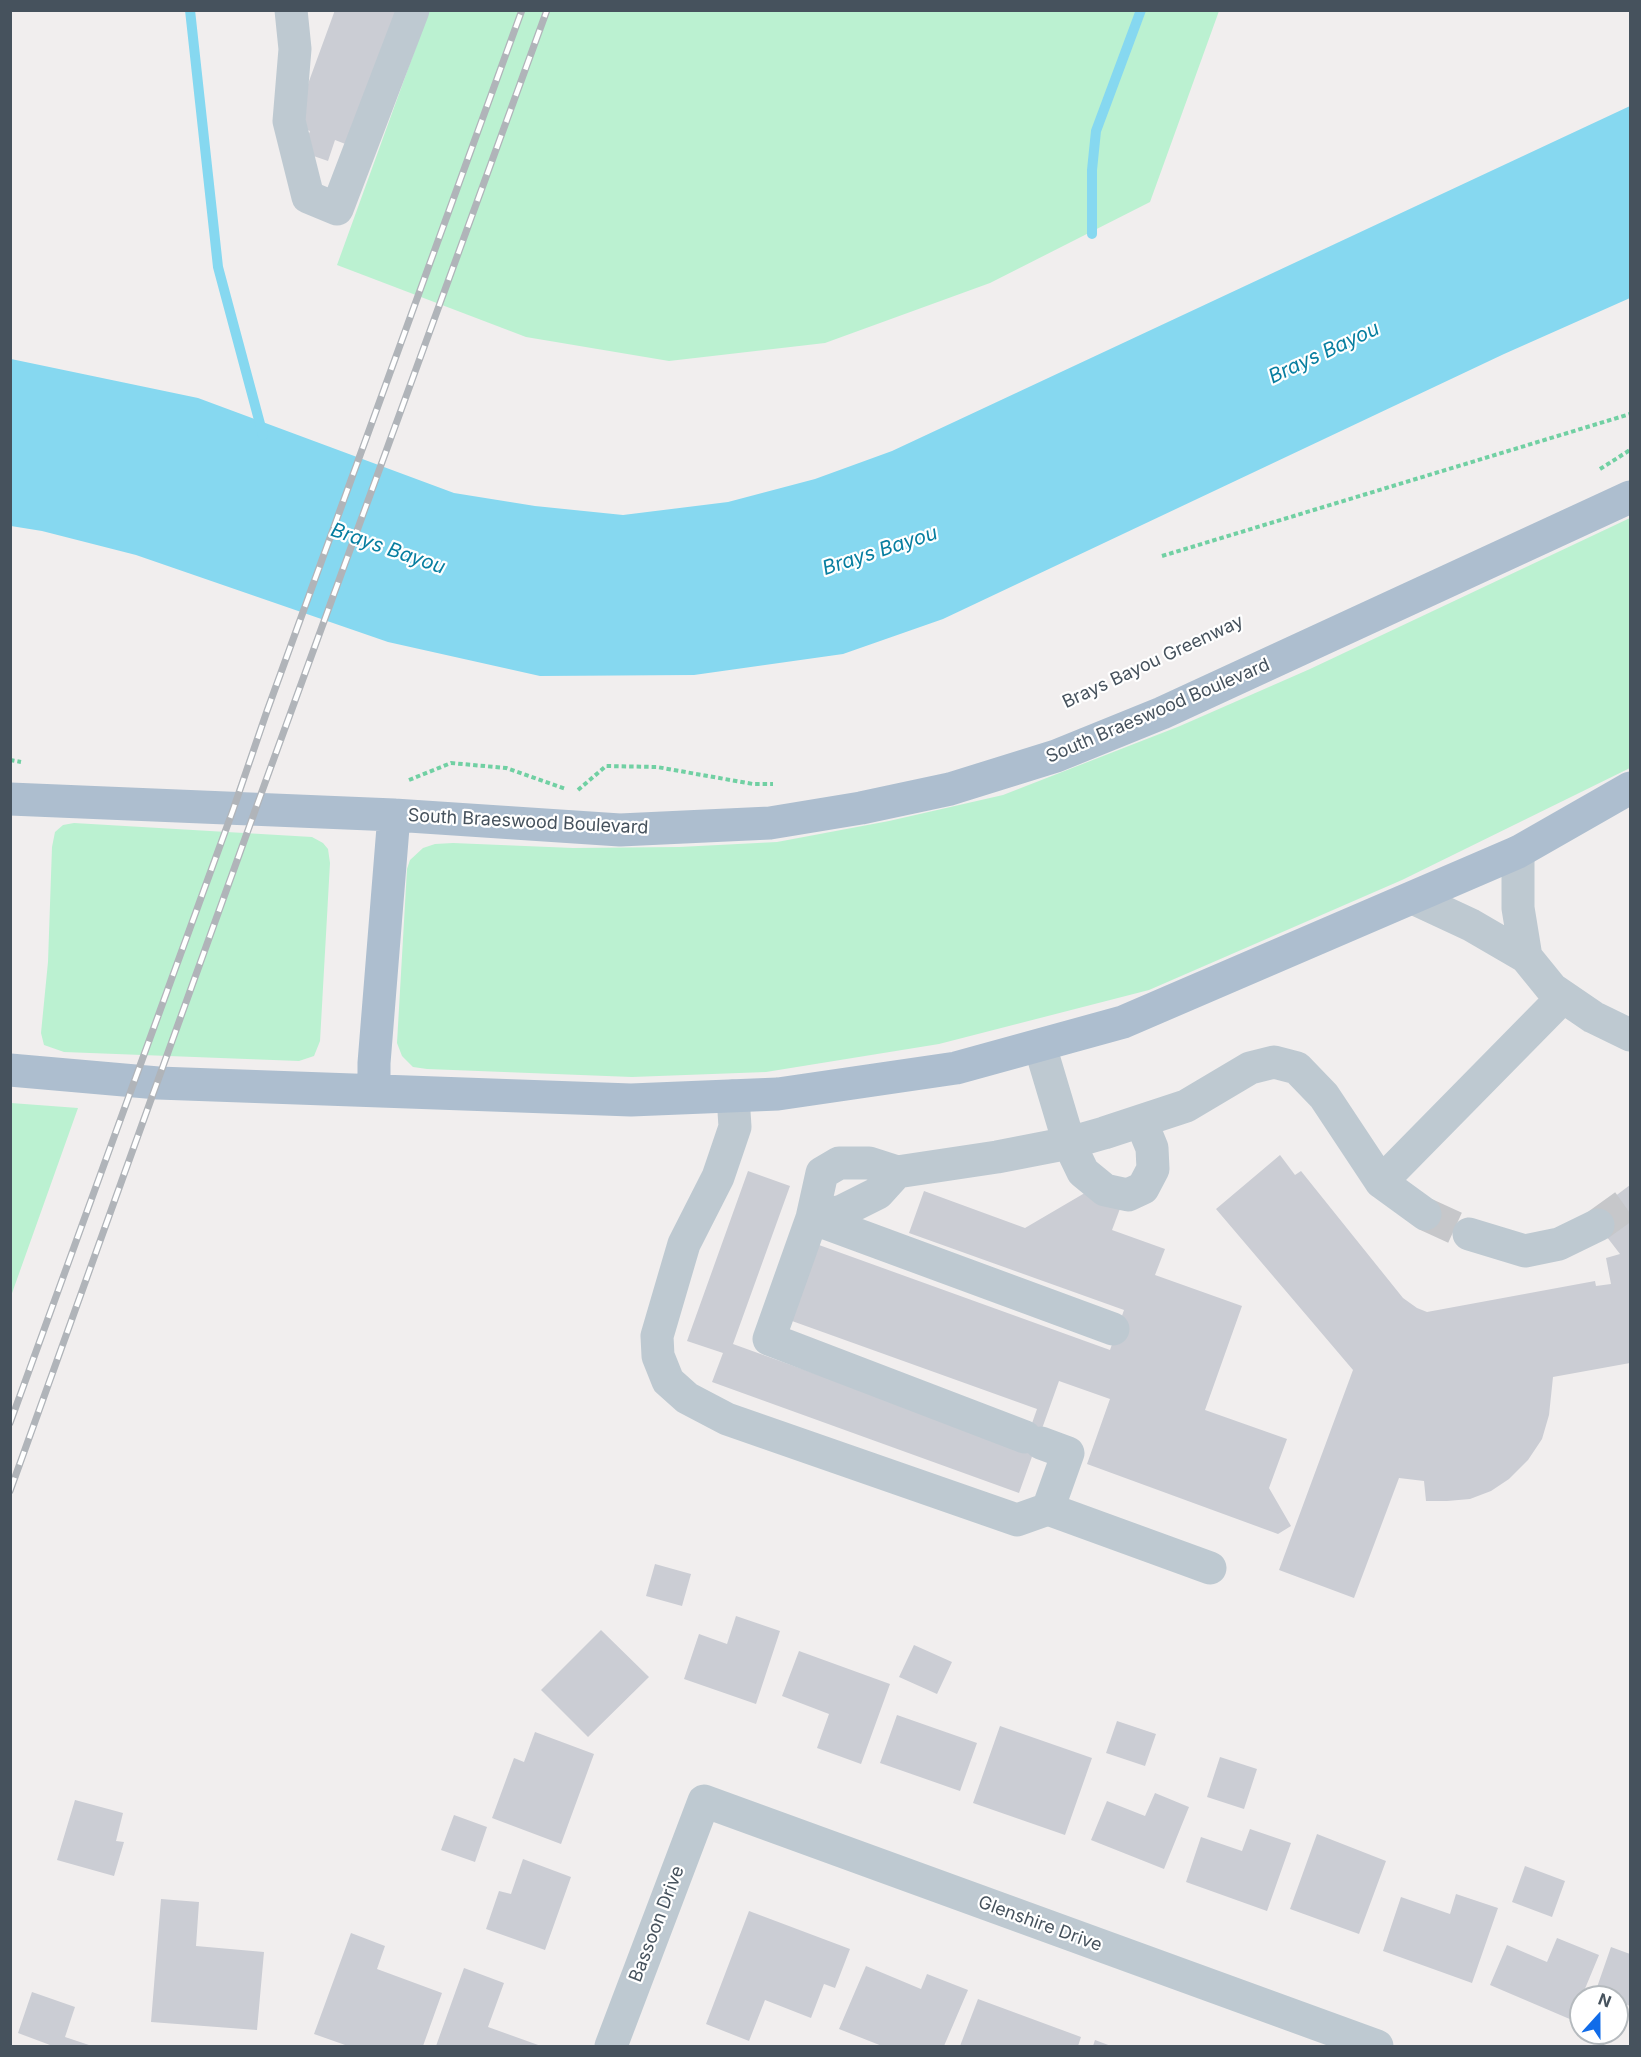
<!DOCTYPE html>
<style>
body{margin:0}
#map{position:relative;width:1641px;height:2057px;overflow:hidden;background:#f1eeee;font-family:Inter,sans-serif}
canvas{display:block}
.frame{position:absolute;inset:0;border:12px solid #46525d;pointer-events:none}
.north{position:absolute;left:1569px;top:1985px;width:60px;height:60px;box-sizing:border-box;background:#fff;border:2px solid #b5babe;border-radius:50%;rotate:21deg;font-size:16px;font-weight:700;line-height:24px;text-align:center;color:#46525d}
.north::after{content:'';display:block;margin:auto;width:21px;height:27px;background:#116ce9;clip-path:polygon(50% 0,100% 100%,50% 72%,0 100%)}
</style>
<div id="map">
<canvas width="1641" height="2057"></canvas>
<div class="frame"></div>
<div class="north">N</div>
</div>
<script>
const g = document.querySelector('canvas').getContext('2d');
g.lineJoin = 'round';
function paint(path, color) { g.fillStyle = color; g.fill(path, 'evenodd'); }
const poly = rows => new Path2D(rows.map(r => 'M' + r).join(''));
function strokePath(path, color, width, dash) { g.strokeStyle = color; g.lineWidth = width; g.lineCap = dash ? 'butt' : 'round'; g.setLineDash(dash || []); g.stroke(path); }
function label(font, color, halo, rows, align = 'center') {
  g.font = font + ' Inter,sans-serif'; g.lineWidth = 4.5; g.setLineDash([]); g.textBaseline = 'middle'; g.strokeStyle = halo; g.fillStyle = color; for (const [text, x, y, turn = 0] of rows) {
    g.save(); g.translate(x, y); g.rotate((+turn || 0) * Math.PI / 180); g.textAlign = isNaN(turn) ? turn : align; if (halo) g.strokeText(text, 0, 0); g.fillText(text, 0, 0); g.restore();
  }
}
paint(poly([
 [429,11,1219,11,1150,202,990,283,825,343,669,361,526,337,337,265],
 [1630,518,1630,768,1402,880,1149,990,939,1044,766,1072,632,1077,427,1069,413,1067,402,1056,397,1043,407,869,410,860,423,848,435,844,453,843,573,848,679,847,777,842,889,821,1003,795,1180,726,1310,669],
 [74,823,312,837,323,843,328,849,330,863,320,1041,314,1056,299,1061,64,1052,44,1045,41,1033,48,962,52,847,55,832,63,825],
 [11,1103,78,1108,11,1296,10,1103]
]), '#bbf1d1');
paint(poly([
 [1630,106,1630,298,1504,354,943,619,843,654,694,675,540,676,388,642,136,555,42,531,11,526,11,359,198,398,454,493,535,506,623,515,728,502,815,479,892,451]
]), '#86d8f0');
strokePath(poly([
 [190,10,218,267,263,435],
 [1092,234,1092,170,1096,131,1141,10]
]), '#86d8f0', 10);
paint(poly([
 [335,10,399,10,348,145,335,140,328,161,302,152,310,131,293,125],
 [1280,1155,1295,1175,1301,1171,1403,1298,1417,1308,1427,1312,1595,1281,1596,1286,1611,1284,1606,1258,1620,1254,1590,1215,1630,1185,1630,1363,1553,1377,1549,1415,1542,1439,1528,1460,1509,1479,1491,1491,1470,1499,1447,1501,1426,1501,1424,1481,1399,1478,1354,1598,1279,1570,1353,1370,1216,1209],
 [748,1171,790,1186,733,1344,1023,1449,1037,1409,792,1321,819,1245,1110,1350,1124,1310,909,1233,924,1191,1025,1228,1095,1187,1124,1198,1112,1230,1165,1249,1155,1275,1242,1306,1205,1410,1287,1439,1269,1488,1291,1526,1278,1534,1087,1464,1110,1399,1059,1381,1019,1493,712,1382,723,1353,687,1341],
 [655,1564,691,1574,682,1606,646,1596],
 [736,1616,780,1631,756,1704,684,1679,699,1634,727,1644],
 [601,1630,649,1677,588,1737,541,1690],
 [914,1645,952,1662,937,1694,899,1677],
 [799,1651,890,1684,861,1764,817,1748,829,1714,782,1696],
 [897,1715,977,1743,960,1791,880,1763],
 [1117,1721,1156,1734,1145,1766,1106,1753],
 [1000,1726,1092,1758,1065,1835,973,1803],
 [535,1732,594,1754,561,1844,492,1818,514,1758,524,1762],
 [1220,1757,1257,1769,1244,1809,1207,1797],
 [1155,1793,1189,1807,1164,1869,1091,1840,1107,1801,1145,1816],
 [75,1800,123,1813,116,1841,124,1842,114,1876,57,1860],
 [454,1815,487,1827,475,1862,441,1850],
 [1250,1829,1291,1843,1267,1911,1186,1882,1201,1837,1242,1851],
 [1317,1834,1386,1861,1359,1934,1290,1909],
 [523,1859,571,1877,545,1950,486,1929,499,1891,511,1894],
 [1525,1866,1565,1881,1552,1917,1512,1902],
 [1456,1894,1498,1908,1472,1983,1383,1951,1401,1897,1450,1914],
 [161,1899,199,1902,196,1946,264,1952,257,2030,151,2022],
 [749,1911,850,1949,835,1988,824,1984,811,2018,765,2000,749,2041,706,2024],
 [351,1933,385,1946,377,1969,442,1993,423,2046,348,2046,314,2034],
 [1557,1938,1599,1955,1572,2020,1490,1985,1507,1945,1547,1962],
 [1611,1947,1630,1954,1630,2006,1617,2001,1617,1997,1606,1997,1595,1993],
 [866,1966,921,1989,927,1974,968,1990,944,2046,882,2046,839,2029],
 [464,1968,504,1983,488,2027,541,2046,436,2046],
 [32,1992,75,2007,65,2037,92,2046,50,2046,50,2045,18,2033],
 [978,1999,1081,2037,1078,2046,960,2046],
 [1095,2040,1111,2046,1093,2046]
]), '#cbcdd4');
strokePath(poly([
 [1425,1214,1469,1234],
 [1598,1225,1630,1202]
]), '#c6c7ca', 33, [33, 16]);
strokePath(poly([
 [1600,469,1630,450],
 [1162,556,1630,414],
 [10,760,21,762],
 [409,780,451,763,506,768,566,789],
 [578,790,606,766,657,767,753,784,773,784]
]), '#71d0a3', 4, [4.5, 3]);
strokePath(poly([
 [291,10,295,49,289,121,308,197,337,209,413,10],
 [1518,852,1518,908,1526,957],
 [1413,898,1471,925,1526,957,1552,989,1593,1017,1630,1035],
 [1040,1046,1069,1143,1083,1172,1105,1190,1128,1195,1143,1188,1153,1169,1152,1148,1141,1121],
 [733,1096,735,1127,718,1177,684,1244,657,1336,658,1356,668,1381,687,1398,727,1419,1017,1520,1048,1509,1068,1453,1041,1443],
 [897,1172,878,1193,842,1211,812,1218,822,1173,839,1163,869,1163,897,1172,997,1157,1069,1143,1104,1133,1186,1106,1250,1068,1274,1062,1297,1068,1324,1096,1381,1182,1425,1214],
 [1381,1182,1563,997],
 [1469,1234,1525,1251,1559,1244,1598,1225],
 [1025,1437,769,1339,812,1218,1113,1329],
 [1048,1509,1210,1568],
 [611,2046,704,1801,1377,2046]
]), '#bec9d1', 33);
strokePath(poly([
 [10,799,394,815,620,830,770,823,861,808,950,789,1056,756,1162,713,1630,497],
 [10,1070,158,1083,631,1100,778,1094,956,1068,1123,1022,1518,852,1630,788],
 [374,1090,374,1063,394,815]
]), '#adbecf', 33);
const rail = poly([
 [10,1423,233,810,267,711,522,10],
 [10,1491,265,783,547,10]
]);
strokePath(rail, '#b0b4b9', 7);
strokePath(rail, '#fff', 4.5, [14]);
label('18px', '#46525d', '#fff', [
 ["Brays Bayou Greenway",1153,662,-25],
 ["South Braeswood Boulevard",1158,711,-23],
 ["South Braeswood Boulevard",528,822,3],
 ["Bassoon Drive",657,1924,-69],
 ["Glenshire Drive",1040,1924,20]
]);
label('italic 20px', '#077ea0', '#fff', [
 ["Brays Bayou",1324,353,-25],
 ["Brays Bayou",388,549,19],
 ["Brays Bayou",880,551,-18]
]);
</script>
